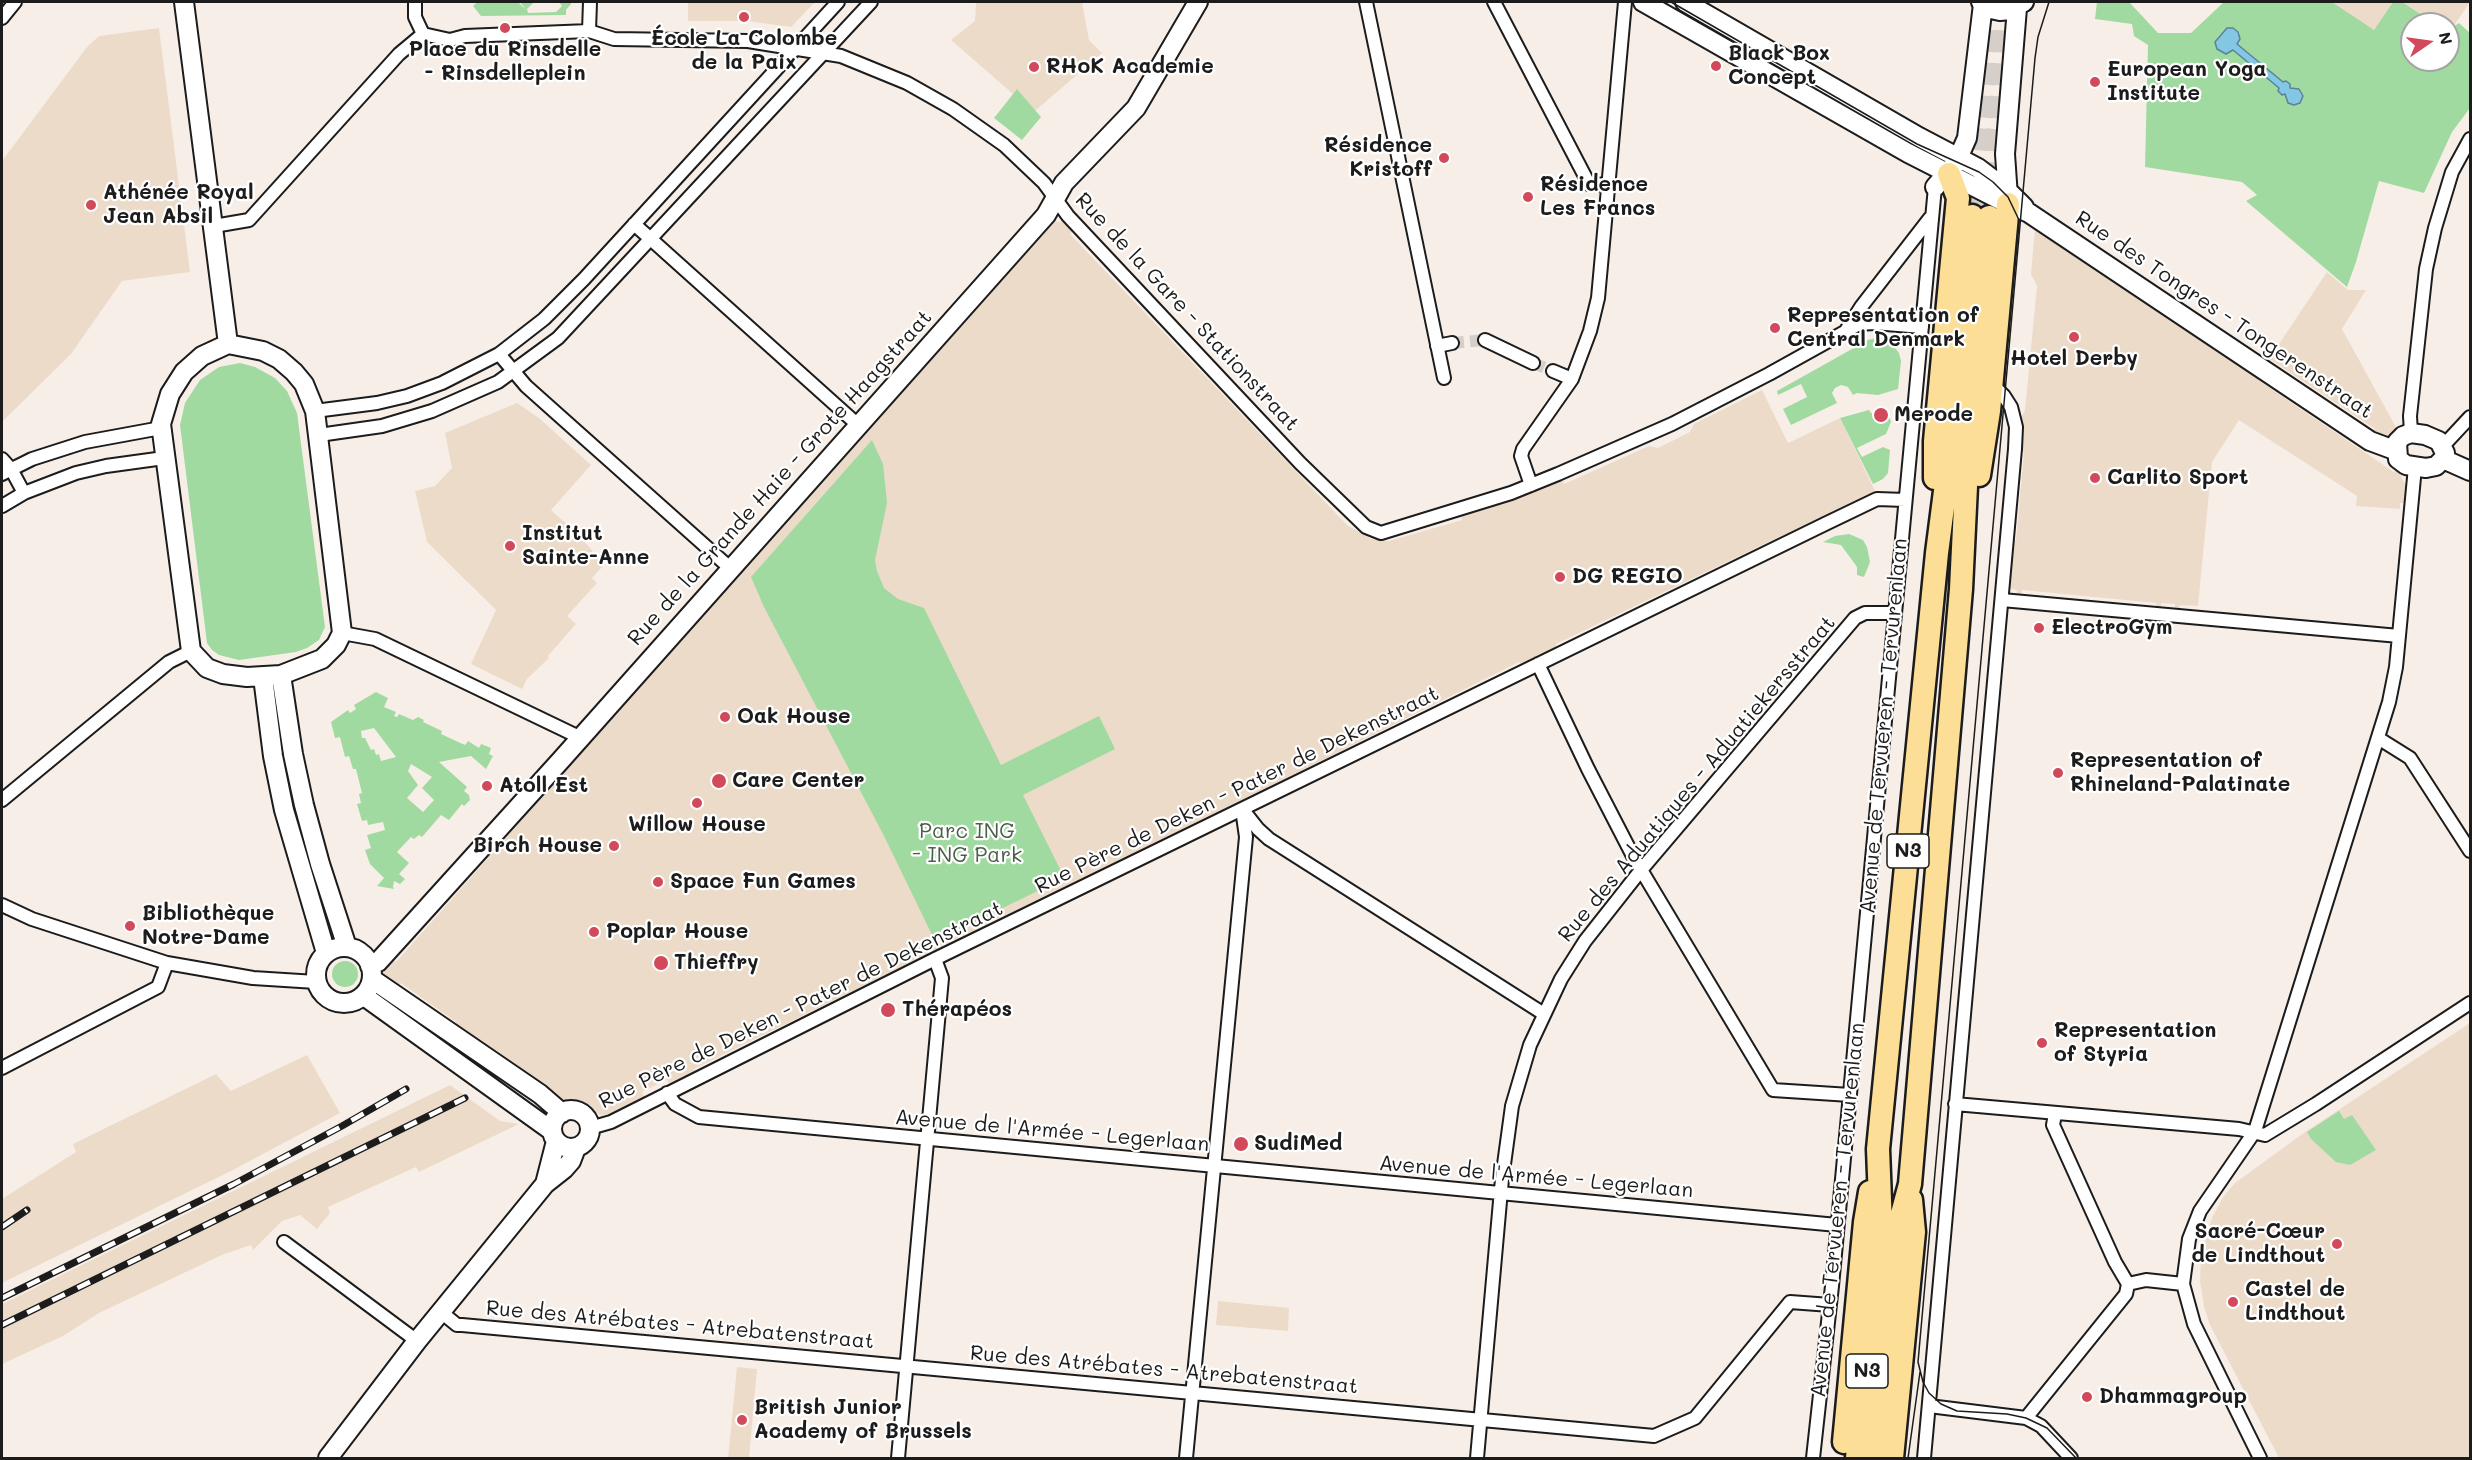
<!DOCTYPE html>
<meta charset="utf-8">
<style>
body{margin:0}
#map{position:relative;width:2472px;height:1460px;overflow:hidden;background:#f7efe7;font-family:Mali,sans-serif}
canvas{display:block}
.frame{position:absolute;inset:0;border:3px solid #1c1c1c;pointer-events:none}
.north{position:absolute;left:2400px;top:12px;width:60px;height:60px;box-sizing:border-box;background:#fff;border:2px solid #a4a4a4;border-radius:50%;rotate:77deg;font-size:16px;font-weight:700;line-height:24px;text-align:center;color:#1c1c1c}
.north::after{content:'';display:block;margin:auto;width:21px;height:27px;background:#d1495b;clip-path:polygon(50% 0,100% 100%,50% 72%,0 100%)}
</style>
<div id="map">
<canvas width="2472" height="1460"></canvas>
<div class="frame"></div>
<div class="north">N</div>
</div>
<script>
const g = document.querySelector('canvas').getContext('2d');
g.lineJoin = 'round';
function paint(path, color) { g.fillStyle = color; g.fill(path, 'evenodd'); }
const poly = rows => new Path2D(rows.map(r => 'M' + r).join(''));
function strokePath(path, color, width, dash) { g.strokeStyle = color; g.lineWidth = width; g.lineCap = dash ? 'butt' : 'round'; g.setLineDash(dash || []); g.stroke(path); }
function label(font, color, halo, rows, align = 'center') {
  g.font = font + ' Mali,sans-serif'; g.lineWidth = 4.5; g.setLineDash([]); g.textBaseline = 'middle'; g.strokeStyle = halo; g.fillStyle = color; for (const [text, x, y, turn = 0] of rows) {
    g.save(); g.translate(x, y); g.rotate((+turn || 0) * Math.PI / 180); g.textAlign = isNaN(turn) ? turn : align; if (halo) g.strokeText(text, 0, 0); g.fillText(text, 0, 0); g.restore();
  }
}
paint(poly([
 [688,2,815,2,791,27,747,21,688,21],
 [976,2,1082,2,1089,40,1102,53,1035,111,1017,89,1013,94,951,40,975,21],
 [2332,2,2393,2,2374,31],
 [2402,2,2470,2,2453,27,2433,22],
 [159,28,190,272,122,281,71,354,2,422,2,161,87,47,99,36],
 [1051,221,1062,222,1070,227,1073,230,1070,234,1347,525,1371,539,1389,541,1462,520,1461,515,1507,501,1562,480,1564,484,1649,446,1658,448,1690,432,1694,424,1762,390,1788,443,1840,418,1875,491,1556,644,1557,649,1522,666,1519,662,1267,788,1269,792,1238,805,1235,804,1212,815,1203,825,1200,821,962,937,964,942,941,953,938,949,916,960,917,965,903,972,900,968,694,1069,696,1074,670,1086,667,1080,654,1086,642,1092,646,1099,617,1113,600,1115,578,1102,563,1103,519,1072,521,1068,496,1050,494,1053,454,1026,456,1022,401,983,398,987,385,977,382,973,383,969,392,959,396,962,744,569,746,562,757,549,760,551,1044,233,1041,230],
 [2035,228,2088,260,2089,265,2232,362,2235,358,2260,376,2258,380,2394,472,2397,468,2406,486,2404,503,2400,503,2400,509,2356,506,2357,496,2239,420,2212,462,2198,606,2180,605,2179,609,2175,608,2175,604,2161,603,2161,607,2156,607,2156,603,2022,590,2021,594,2017,594,2017,590,2008,588,2012,540,2016,540,2024,452,2019,451,2019,422,2025,410,2037,286,2031,274],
 [2327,272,2348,290,2366,290,2342,329,2397,429,2385,437,2372,433,2375,429,2271,360,2269,363,2267,362],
 [517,403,539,418,591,465,551,510,579,535,604,565,592,578,597,583,567,616,576,624,548,656,549,658,527,679,522,689,471,664,496,610,427,542,415,491,435,486,452,468,445,433],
 [2470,1023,2470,1458,2279,1458,2210,1325,2204,1307,2200,1281,2201,1256,2212,1218,2223,1197,2235,1183,2305,1132],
 [307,1055,340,1113,233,1170,2,1283,2,1199,76,1152,73,1144,216,1074,231,1091],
 [450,1085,500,1121,519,1124,419,1172,416,1167,328,1207,330,1213,317,1229,300,1215,282,1221,253,1250,251,1245,222,1255,99,1313,63,1336,2,1364,2,1304],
 [1218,1301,1289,1308,1288,1331,1216,1325],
 [737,1367,757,1369,749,1458,728,1458]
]), '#eddbca');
paint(poly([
 [477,2,518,2,526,10,520,2,534,2,527,9,528,13,556,12,562,6,559,2,571,2,571,4,566,10,566,15,481,16,473,6],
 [2097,2,2129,2,2158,33,2191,33,2224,2,2332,2,2374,30,2393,2,2402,2,2433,22,2441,24,2412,24,2412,60,2448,60,2448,26,2453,27,2459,23,2470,33,2470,108,2452,132,2424,193,2379,181,2356,262,2347,287,2246,201,2257,195,2242,182,2145,167,2148,45,2134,36,2132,24,2095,19],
 [1017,89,1041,117,1022,140,994,118],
 [1880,337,1890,341,1899,353,1901,361,1898,389,1878,395,1857,393,1853,395,1848,387,1841,385,1835,388,1832,393,1837,403,1791,425,1783,409,1807,397,1801,384,1778,395,1777,391,1868,340],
 [240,363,255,367,275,378,287,391,297,413,325,627,319,640,307,648,296,652,239,660,219,655,212,650,207,643,180,425,185,403,200,380,219,367],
 [1869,410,1871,413,1877,412,1877,410,1884,412,1889,416,1891,422,1886,434,1857,448,1862,457,1883,447,1890,450,1888,473,1883,479,1873,484,1840,418],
 [872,440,883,464,887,503,875,560,877,571,884,588,898,599,924,608,1001,765,1099,716,1115,749,1023,795,1062,873,1046,881,1048,886,935,941,884,836,764,607,751,577],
 [1849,534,1863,540,1867,547,1870,562,1864,577,1857,575,1857,567,1841,545,1823,542,1835,536],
 [376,692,388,698,384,707,396,712,394,716,397,717,399,714,413,720,418,717,424,720,423,722,442,731,441,734,456,741,465,745,468,741,479,748,481,744,491,748,489,754,493,756,486,769,471,756,439,762,467,787,464,791,469,795,470,800,464,806,462,804,449,820,441,815,422,837,419,835,414,839,411,837,397,852,409,863,399,874,405,879,400,884,394,881,393,887,394,889,377,886,384,878,370,864,365,850,371,848,367,835,385,830,383,822,368,825,367,820,362,821,357,804,361,803,359,794,362,793,356,769,353,769,349,756,345,757,340,737,335,738,331,722,348,710,350,713,356,709,354,705],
 [374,728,396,757,381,761,379,754,376,755,374,749,371,750,365,738,362,738,361,731],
 [411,764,432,777,422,788,434,800,423,812,407,798,418,785,408,771],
 [271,700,278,700,335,930,328,932,293,815],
 '332 974a13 13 0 1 1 26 0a13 13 0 1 1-26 0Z',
 [2339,1111,2344,1119,2352,1115,2376,1150,2350,1165,2336,1162,2311,1139,2307,1132]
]), '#a1daa0');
const water = poly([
 [2227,28,2233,28,2238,32,2240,39,2237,44,2283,82,2286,81,2290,84,2290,88,2299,89,2303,96,2300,103,2294,105,2288,103,2285,94,2282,95,2278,91,2279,88,2233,50,2226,54,2217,49,2215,42,2227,28]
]);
paint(water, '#84c7e5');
strokePath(water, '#5a8395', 1.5);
strokePath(poly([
 [1452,343,1485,340],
 [1533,363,1553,371]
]), '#d6cfc9', 12, [12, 6]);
strokePath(poly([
 [1972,216,1991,2],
 [1989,217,2009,2]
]), '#d6cfc9', 22, [22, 11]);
const street = poly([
 [415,2,415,17,423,34],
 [1366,2,1444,378],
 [1494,2,1589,184,1609,185],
 [2,18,15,2],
 [589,31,614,39,748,41,841,56,907,83,953,109,1004,145,1044,183,1068,216,1300,463,1366,527,1381,533,1511,493,1558,474,1672,424,1769,374,1859,324,1874,323,1922,327],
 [423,34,450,40,465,36,589,31,590,2],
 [634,224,858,425],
 [214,226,249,220,399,54,423,34],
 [1847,329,1861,307,1930,218],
 [1485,340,1533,363],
 [1437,346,1452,343],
 [499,354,526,386,730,568],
 [1553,371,1572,379],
 [315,411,377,403,407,396,442,383,499,354,544,319,584,279,838,2],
 [2411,433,2410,416,2426,269,2435,228,2452,172,2470,139],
 [319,435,382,426,432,411,498,382,558,338,871,2],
 [2443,446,2470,417],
 [2,459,11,469,24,493],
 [2,474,32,459,85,442,161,428],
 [1531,485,1521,456,1523,449,1572,379,1590,331,1598,298,1625,2],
 [2,506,24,493,76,473,106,466,164,458],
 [2002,600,2399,636],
 [342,633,375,639,579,737],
 [1538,664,1588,769,1634,858,1773,1090,1850,1095],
 [2378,738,2410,758,2470,851],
 [2,800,169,662,191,651],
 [1243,810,1258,829,1269,839,1544,1014],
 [2,905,32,919,167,963,253,978,316,982],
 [2,1068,158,987,167,963],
 [667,1093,675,1104,699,1117,1837,1225],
 [1955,1104,2239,1129,2265,1135,2316,1104,2470,1003],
 [2055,1114,2053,1125,2115,1262,2128,1284],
 [590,1128,611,1122,935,959,1825,524,1877,499,1905,500],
 [284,1242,417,1341],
 [441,1312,457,1325,462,1325,1654,1436,1695,1418,1790,1302,1830,1305],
 [1929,1406,2026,1418,2041,1426,2071,1458],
 [2026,1418,2126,1294,2128,1284,2146,1280,2183,1284],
 [898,1458,942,978,935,959],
 [1186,1458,1246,837,1242,809],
 [1477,1458,1502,1179,1512,1106,1530,1045,1561,979,1585,941,1641,870,1855,618,1865,613,1894,613],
 [1813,1458,1832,1286,1935,187],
 [1924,1458,2015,449,2016,427,2011,407,2004,396,1992,384],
 [2260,1458,2194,1324,2183,1284,2189,1239,2200,1211,2255,1131,2389,702,2396,667,2415,467]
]);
const secondary = poly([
 [184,2,228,344],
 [1643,2,1908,153,2008,204,2029,213,2370,441,2397,451],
 [1685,2,1919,137,1978,168,2007,190,2024,207],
 [1981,2,1991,9,2000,11,2010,10,2024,2],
 [1935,187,1956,163,1967,138,1983,4],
 [2008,197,2005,154,2017,8],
 [228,344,263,351,279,359,294,372,304,384,315,411,342,633,336,645,322,659,281,675,247,677,223,674,207,668,191,651,161,424,170,394,184,372,202,356,228,344],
 [2411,433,2425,435,2439,441,2445,453,2443,459,2436,466,2426,468,2406,465,2398,459,2397,442,2403,436,2411,433],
 [2443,459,2470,471],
 [281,675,293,754,304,805,320,864,347,947],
 [263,677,273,756,284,810,326,953],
 '316 975a28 28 0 1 1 56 0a28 28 0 1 1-56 0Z',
 [370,966,378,962,561,760,1046,215,1064,183,1136,108,1198,2],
 [372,979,540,1094,562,1113],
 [364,996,552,1131],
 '552 1129a19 19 0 1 1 38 0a19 19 0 1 1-38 0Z',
 [545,1184,556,1141],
 [328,1458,417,1341,545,1184,564,1169,571,1161,576,1148]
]);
const highway = poly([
 [1979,475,1989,411,2008,204],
 [1935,478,1935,441,1958,198,1949,174],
 [1844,1442,1865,1222,1870,1192],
 [1857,1458,1881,1226,1878,1149,1937,553,1951,445,1972,216],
 [1875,1458,1898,1229,1910,1184,1961,589,1968,445,1989,217],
 [1892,1458,1914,1232,1911,1200]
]);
strokePath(street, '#1c1c1c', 16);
strokePath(secondary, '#1c1c1c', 22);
strokePath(highway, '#1c1c1c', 27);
strokePath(street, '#fff', 12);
strokePath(secondary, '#fff', 18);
strokePath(highway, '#fcde96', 22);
strokePath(poly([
 [1671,2,1917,144,1979,172,1993,182,2008,197,2020,222],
 [2049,2,2038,37,2035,58,1918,1362,1923,1382,1929,1393,1941,1404,1957,1411,2007,1414,2026,1418,2047,1428,2076,1458],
 [1908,1458,1920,1372]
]), '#1c1c1c', 1.5);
const rail = poly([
 [2,1227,27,1210],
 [2,1298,234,1184,342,1126,406,1089],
 [2,1325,465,1098]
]);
strokePath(rail, '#1c1c1c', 7);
strokePath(rail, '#fff', 4.5, [14]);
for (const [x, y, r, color] of [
 [744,17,6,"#d1495b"],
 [505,28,6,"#d1495b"],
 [1716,66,6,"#d1495b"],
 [1034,67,6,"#d1495b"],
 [2095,82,6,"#d1495b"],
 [1444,158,6,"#d1495b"],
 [1528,197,6,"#d1495b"],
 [91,205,6,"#d1495b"],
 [1775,328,6,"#d1495b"],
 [2074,337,6,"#d1495b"],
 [1881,415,8,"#d1495b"],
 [2095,478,6,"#d1495b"],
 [510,546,6,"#d1495b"],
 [1560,577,6,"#d1495b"],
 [2039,628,6,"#d1495b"],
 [725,717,6,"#d1495b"],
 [2058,773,6,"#d1495b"],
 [719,781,8,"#d1495b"],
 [487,786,6,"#d1495b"],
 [697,803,6,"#d1495b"],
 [614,846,6,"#d1495b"],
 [658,882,6,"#d1495b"],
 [130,926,6,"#d1495b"],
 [594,932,6,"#d1495b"],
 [661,963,8,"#d1495b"],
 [888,1010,8,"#d1495b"],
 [2042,1043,6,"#d1495b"],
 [1241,1144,8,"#d1495b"],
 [2337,1244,6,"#d1495b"],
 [2233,1302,6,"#d1495b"],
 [2087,1397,6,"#d1495b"],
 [742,1420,6,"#d1495b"]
]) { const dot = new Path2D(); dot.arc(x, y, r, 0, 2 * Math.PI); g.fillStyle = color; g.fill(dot); strokePath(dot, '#fff', 2); }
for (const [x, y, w] of [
 [1908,851,42],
 [1867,1371,42]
]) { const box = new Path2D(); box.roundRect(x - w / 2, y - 17, w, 34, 4.5); g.fillStyle = '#fff'; g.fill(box); strokePath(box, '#1c1c1c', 1.5); }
label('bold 20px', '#1c1c1c', null, [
 ["N3",1908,851],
 ["N3",1867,1371]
]);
label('bold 21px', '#1c1c1c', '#fff', [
 ["École La Colombe",744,39,"center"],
 ["de la Paix",744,63,"center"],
 ["Place du Rinsdelle",505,50,"center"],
 ["- Rinsdelleplein",505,74,"center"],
 ["Black Box",1728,54],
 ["Concept",1728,78],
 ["RHoK Academie",1046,67],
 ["European Yoga",2107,70],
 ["Institute",2107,94],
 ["Résidence",1432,146,"right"],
 ["Kristoff",1432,170,"right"],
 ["Résidence",1540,185],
 ["Les Francs",1540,209],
 ["Athénée Royal",103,193],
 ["Jean Absil",103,217],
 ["Representation of",1787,316],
 ["Central Denmark",1787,340],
 ["Hotel Derby",2074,359,"center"],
 ["Merode",1894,415],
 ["Carlito Sport",2107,478],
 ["Institut",522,534],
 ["Sainte-Anne",522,558],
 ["DG REGIO",1572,577],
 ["ElectroGym",2051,628],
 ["Oak House",737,717],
 ["Representation of",2070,761],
 ["Rhineland-Palatinate",2070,785],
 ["Care Center",732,781],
 ["Atoll Est",499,786],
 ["Willow House",697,825,"center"],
 ["Birch House",602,846,"right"],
 ["Space Fun Games",670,882],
 ["Bibliothèque",142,914],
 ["Notre-Dame",142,938],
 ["Poplar House",606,932],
 ["Thieffry",674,963],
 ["Thérapéos",902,1010],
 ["Representation",2054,1031],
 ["of Styria",2054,1055],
 ["SudiMed",1254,1144],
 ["Sacré-Cœur",2325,1232,"right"],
 ["de Lindthout",2325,1256,"right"],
 ["Castel de",2245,1290],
 ["Lindthout",2245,1314],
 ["Dhammagroup",2099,1397],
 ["British Junior",754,1408],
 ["Academy of Brussels",754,1432]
], 'left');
label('21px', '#1c1c1c', '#fff', [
 ["Rue de la Gare - Stationstraat",1187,312,47],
 ["Rue des Tongres - Tongerenstraat",2224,315,34],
 ["Rue de la Grande Haie - Grote Haagstraat",780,478,-48],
 ["Avenue de Tervueren - Tervurenlaan",1884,726,-85],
 ["Rue des Aduatiques - Aduatiekersstraat",1697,779,-50],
 ["Rue Père de Deken - Pater de Dekenstraat",1237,790,-26],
 ["Rue Père de Deken - Pater de Dekenstraat",801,1005,-26],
 ["Avenue de l'Armée - Legerlaan",1052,1131,5],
 ["Avenue de l'Armée - Legerlaan",1536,1177,5],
 ["Avenue de Tervueren - Tervurenlaan",1838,1210,-84],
 ["Rue des Atrébates - Atrebatenstraat",680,1325,5],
 ["Rue des Atrébates - Atrebatenstraat",1164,1370,5]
]);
label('21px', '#4b5e4a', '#fff', [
 ["Parc ING",967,832],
 ["- ING Park",967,856]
]);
</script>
